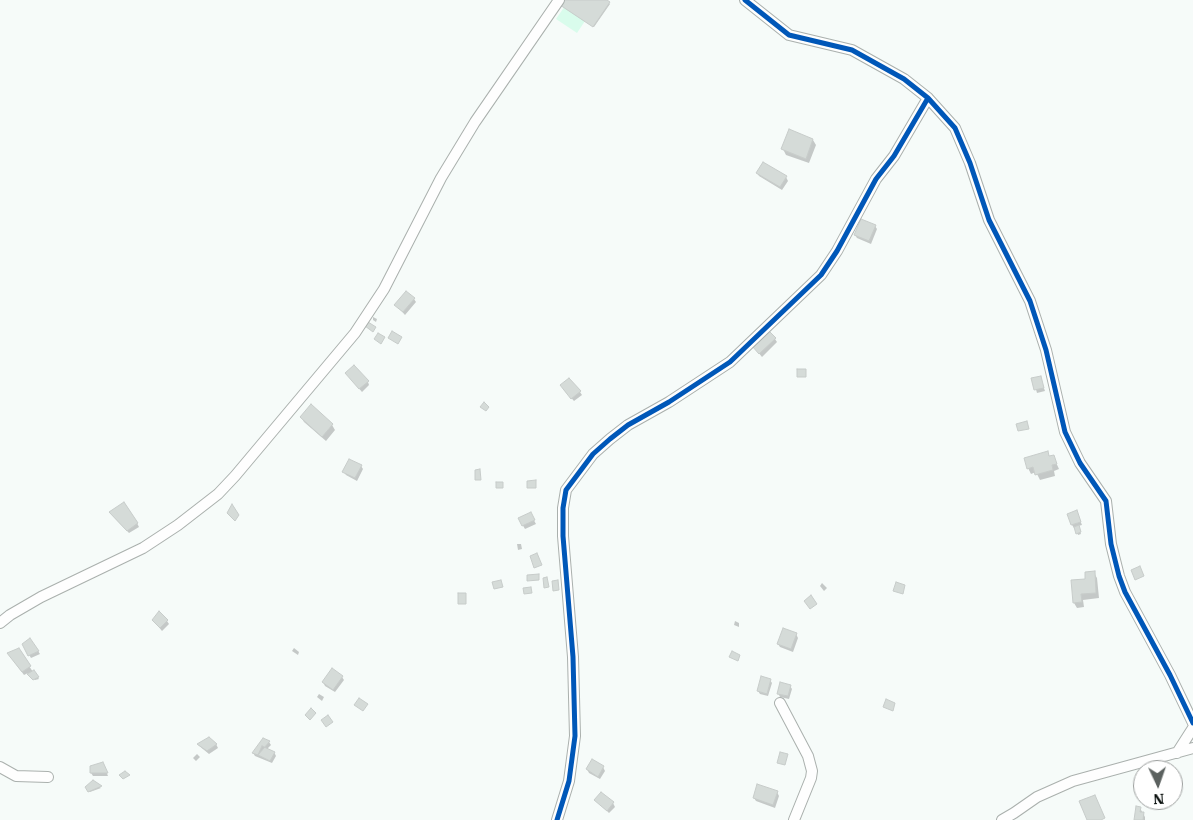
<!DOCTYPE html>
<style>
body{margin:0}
#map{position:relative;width:1193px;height:820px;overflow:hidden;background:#f6fbf9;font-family:"IBM Plex Serif",serif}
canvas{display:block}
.north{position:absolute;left:1133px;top:760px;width:50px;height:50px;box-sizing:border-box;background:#fff;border:1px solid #9c9f9e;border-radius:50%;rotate:177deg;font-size:14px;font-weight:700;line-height:20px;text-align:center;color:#080e0c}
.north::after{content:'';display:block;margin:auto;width:18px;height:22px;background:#5b615f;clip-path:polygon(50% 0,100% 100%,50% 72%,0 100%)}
</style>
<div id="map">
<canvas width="1193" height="820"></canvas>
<div class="north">N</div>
</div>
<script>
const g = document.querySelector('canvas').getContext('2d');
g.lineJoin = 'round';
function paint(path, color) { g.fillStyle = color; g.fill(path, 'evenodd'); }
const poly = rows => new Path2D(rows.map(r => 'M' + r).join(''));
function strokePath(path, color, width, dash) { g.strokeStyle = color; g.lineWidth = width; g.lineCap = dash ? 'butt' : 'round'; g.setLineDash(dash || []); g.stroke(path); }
paint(poly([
 [569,0,599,0,577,33,556,19]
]), '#d9fcec');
paint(poly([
 [565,0,605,0,610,4,594,27,563,6],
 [813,140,816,145,809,163,786,155,783,149],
 [757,173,786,177,788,181,782,190,759,176],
 [875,226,877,229,871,244,857,238,855,235],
 [414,299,416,302,405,315,396,305],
 [373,317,377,319,376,322,373,320],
 [775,339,777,342,762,357,753,346],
 [349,377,368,382,369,385,362,392],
 [1040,377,1045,391,1037,393,1033,379],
 [563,389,580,392,582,395,574,401],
 [311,406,332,425,335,430,326,441,304,422,301,417],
 [1047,453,1050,457,1053,456,1059,469,1054,471,1055,476,1040,480,1036,472,1031,474,1028,468],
 [361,466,363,469,357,481,346,475,344,472],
 [530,513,536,524,525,529,519,519],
 [112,515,137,523,139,527,129,533],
 [1078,515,1082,525,1078,526,1081,534,1078,535,1075,527,1074,528,1072,525],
 [517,544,521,544,522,549,518,550],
 [1094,573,1097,578,1099,598,1083,600,1084,607,1077,608,1074,603,1087,580],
 [822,583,827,588,824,591,820,586],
 [153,620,167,621,169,624,162,631],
 [735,621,739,623,739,627,734,625],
 [796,634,798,638,793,652,780,647,778,644],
 [23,645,38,651,40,654,31,658],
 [294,648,299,652,298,655,292,651],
 [18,649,33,672,39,679,35,680,28,673,24,675,10,656],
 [342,677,344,680,335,692,325,686,323,682],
 [770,680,772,683,768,696,760,694,758,691],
 [790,686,792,689,789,699,780,697,778,693],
 [319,694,324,697,322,701,317,697],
 [263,740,269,742,271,745,267,749,274,752,276,756,272,763,255,756,253,753],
 [216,744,218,748,209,754,198,745],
 [197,754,200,757,196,761,193,758],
 [104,766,108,776,93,776,91,773],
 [603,767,605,771,600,779,589,773,587,769],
 [93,781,101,788,90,792,87,787],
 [777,792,779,796,775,808,756,801,754,798],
 [596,800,613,803,615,807,609,813],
 [1140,808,1145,817,1145,820,1135,820]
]), '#0003');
const building = poly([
 [564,0,607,0,610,2,593,27,560,5,564,0],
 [789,129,813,139,806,159,781,149,789,129],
 [763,162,787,176,780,187,756,173,763,162],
 [861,219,876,225,869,241,854,235,861,219],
 [406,291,415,298,403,312,394,305,406,291],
 [368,322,376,327,373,332,365,326,368,322],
 [768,330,776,338,759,354,752,346,768,330],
 [392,331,402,337,398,344,388,338,392,331],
 [378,333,385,337,381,344,374,339,378,333],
 [354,365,369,381,359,389,345,373,354,365],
 [797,369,806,369,806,377,797,377,797,369],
 [1041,376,1044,388,1034,390,1031,378,1041,376],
 [569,378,581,391,571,399,560,385,569,378],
 [484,402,489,407,486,411,480,407,484,402],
 [311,404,333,424,322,437,300,417,311,404],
 [1027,421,1029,429,1018,431,1016,424,1027,421],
 [1048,451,1049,456,1054,455,1057,464,1052,465,1053,470,1035,475,1033,467,1027,469,1024,458,1048,451],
 [349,459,362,465,355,478,342,472,349,459],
 [480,469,481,480,475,480,475,470,480,469],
 [536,480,536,488,527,488,527,481,536,480],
 [496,482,503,482,503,488,496,488,496,482],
 [124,502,138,523,127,531,109,512,124,502],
 [232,504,239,515,235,521,227,513,232,504],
 [1077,510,1081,522,1071,525,1067,514,1077,510],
 [531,512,535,520,522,526,518,518,531,512],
 [1079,525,1081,532,1076,534,1074,527,1079,525],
 [537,553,542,565,534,568,530,556,537,553],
 [1140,566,1144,576,1135,580,1131,570,1140,566],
 [1095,571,1096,593,1081,594,1082,602,1073,603,1071,580,1085,579,1085,572,1095,571],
 [539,574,539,580,527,581,527,575,539,574],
 [547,577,549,587,544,588,543,578,547,577],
 [501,580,503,587,494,589,492,582,501,580],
 [558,580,559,590,553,591,552,581,558,580],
 [896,582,905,585,903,594,893,591,896,582],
 [531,587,532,593,524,594,523,588,531,587],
 [458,593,466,593,466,604,458,604,458,593],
 [811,595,817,604,810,609,804,601,811,595],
 [159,611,168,620,160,628,152,620,159,611],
 [783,628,797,633,791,649,777,644,783,628],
 [30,638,39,651,28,656,22,644,30,638],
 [19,648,31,666,22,672,7,653,19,648],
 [732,651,740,655,738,661,729,657,732,651],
 [332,668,343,676,333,690,322,682,332,668],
 [34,670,39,677,33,680,27,674,34,670],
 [761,676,771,679,767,694,757,691,761,676],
 [780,682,791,685,788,696,777,694,780,682],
 [359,698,368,704,363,711,354,705,359,698],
 [886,699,895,703,893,711,883,707,886,699],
 [311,708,316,713,310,720,305,715,311,708],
 [328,715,333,722,326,727,321,720,328,715],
 [209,737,217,744,207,751,197,744,209,737],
 [263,738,270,741,258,755,252,753,263,738],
 [262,746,275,752,270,761,258,755,262,746],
 [780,752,788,754,785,765,777,763,780,752],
 [592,759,604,766,598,777,586,769,592,759],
 [103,762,108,773,90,773,90,766,103,762],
 [125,771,130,775,123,779,119,775,125,771],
 [93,780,102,786,88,792,85,787,93,780],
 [757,784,778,791,773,805,753,798,757,784],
 [601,792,614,802,607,811,594,800,601,792],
 [1095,795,1105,818,1101,820,1087,820,1079,801,1095,795],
 [1136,806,1141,807,1140,812,1144,812,1143,820,1134,820,1136,806]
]);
paint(building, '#d5dbd8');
strokePath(building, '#c7ccca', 1);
const minor = poly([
 [745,0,789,35,852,50,904,79,928,98,955,128,970,163,989,220,1030,301,1046,350,1065,432,1080,463,1106,501,1111,544,1119,576,1125,592,1170,675,1193,723],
 [0,623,10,615,41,597,143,548,178,525,218,494,235,476,355,333,384,289,441,178,475,122,559,0],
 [780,703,808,756,812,771,811,778,794,820],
 [1177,753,1193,728],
 [0,767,16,776,48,777],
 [557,820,569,781,575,736,573,657,563,536,563,508,566,490,593,454,610,439,628,425,669,402,730,362,821,275,837,251,876,179,894,156,928,98],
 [1002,820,1014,813,1037,797,1073,781,1193,748]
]);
strokePath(minor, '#aab0ad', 12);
strokePath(minor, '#fefefe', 10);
strokePath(poly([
 [745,0,789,35,852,50,904,79,928,98,955,128,970,163,989,220,1030,301,1046,350,1065,432,1080,463,1106,501,1111,544,1119,576,1125,592,1170,675,1193,723],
 [557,820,569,781,575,736,573,657,563,536,563,508,566,490,593,454,610,439,628,425,669,402,730,362,821,275,837,251,876,179,894,156,928,98]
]), '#0057b8', 5);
</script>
